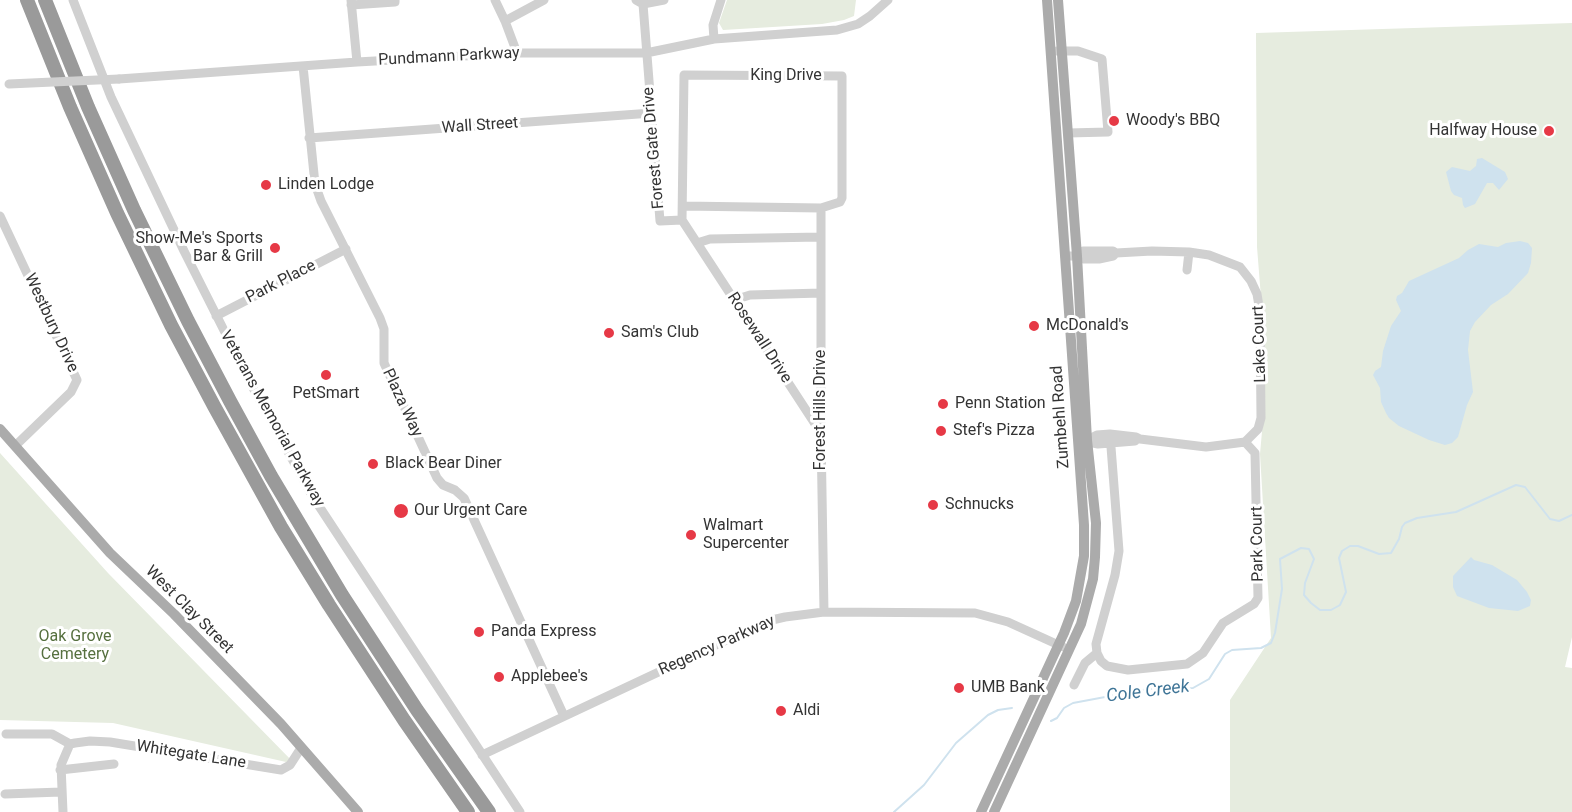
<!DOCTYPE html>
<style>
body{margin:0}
canvas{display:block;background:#fff}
</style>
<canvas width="1572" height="812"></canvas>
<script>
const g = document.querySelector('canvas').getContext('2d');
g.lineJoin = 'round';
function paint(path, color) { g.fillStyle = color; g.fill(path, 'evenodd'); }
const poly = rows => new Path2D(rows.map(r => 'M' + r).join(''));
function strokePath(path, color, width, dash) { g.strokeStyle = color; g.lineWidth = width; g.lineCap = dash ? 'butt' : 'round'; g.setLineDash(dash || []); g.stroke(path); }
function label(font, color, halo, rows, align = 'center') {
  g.font = font + ' Roboto,sans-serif'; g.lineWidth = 6; g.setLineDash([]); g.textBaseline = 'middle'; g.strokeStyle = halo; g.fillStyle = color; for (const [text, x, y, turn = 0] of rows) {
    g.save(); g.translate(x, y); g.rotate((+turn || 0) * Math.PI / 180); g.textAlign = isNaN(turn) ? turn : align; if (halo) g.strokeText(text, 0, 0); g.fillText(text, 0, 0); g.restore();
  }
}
paint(poly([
 [727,0,856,0,854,16,844,20,822,24,723,30,719,23],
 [1572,23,1572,637,1565,667,1572,668,1572,812,1230,812,1230,700,1271,638,1260,454,1265,398,1265,348,1257,247,1256,33],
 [0,453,108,573,295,764,113,723,0,720]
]), '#e6ecdf');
paint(poly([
 [1482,158,1505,172,1508,179,1499,190,1493,183,1487,183,1475,204,1465,208,1463,205,1462,198,1454,195,1451,191,1446,172,1452,167,1470,171,1476,166,1477,159],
 [1520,241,1528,243,1532,248,1531,263,1528,273,1508,294,1491,305,1475,322,1470,331,1468,350,1473,392,1467,405,1458,437,1452,443,1445,445,1429,440,1399,426,1389,418,1386,413,1381,402,1380,388,1373,375,1375,371,1381,367,1383,351,1391,326,1401,311,1396,300,1397,296,1402,293,1409,281,1459,258,1468,250,1479,244,1498,247,1506,243],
 [1471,557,1474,560,1492,565,1517,580,1527,592,1531,600,1530,606,1518,611,1489,608,1457,596,1453,587,1453,576]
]), '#cfe2ee');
strokePath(poly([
 [1051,721,1057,718,1064,708,1073,703,1148,689,1193,688,1209,679,1225,654,1232,650,1261,648,1271,643,1275,633,1282,589,1280,559,1301,548,1309,549,1314,559,1305,583,1304,595,1311,603,1320,610,1331,610,1340,605,1346,592,1339,558,1342,551,1350,546,1358,546,1379,554,1391,553,1399,539,1402,527,1405,523,1417,518,1456,512,1516,485,1525,487,1550,519,1559,521,1572,515],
 [894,812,924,785,956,743,988,715,998,710,1012,708]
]), '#cfe2ee', 2);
strokePath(poly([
 [73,0,111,97,184,251,252,386,313,497,520,812],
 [351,0,357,62],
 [495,0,505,21,517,53],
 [636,0,643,4,664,0],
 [643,4,660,221,682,220],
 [351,5,395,2,395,0],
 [505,21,544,0],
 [714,39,713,25,721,0],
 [1057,51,1078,51,1102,59,1108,132,1068,133],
 [303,66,315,184,321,201,380,318,384,329,384,363,437,478,443,485,455,490,464,498,564,716],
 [119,79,357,62,517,53,646,53,714,39,837,30,858,24,870,16,888,0],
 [309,138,652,113],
 [683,206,821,208,840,202,842,198,842,76,684,75,682,220,821,433],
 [821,208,821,433,824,612],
 [0,216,77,380,71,392,15,446],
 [697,243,710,239,820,237],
 [1065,256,1077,256,1084,259,1099,259,1113,256,1116,253],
 [1077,256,1083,251,1113,251,1116,253,1152,251,1189,252,1209,255,1240,267,1251,281,1257,294,1260,312,1261,418,1258,429,1245,442,1206,447,1140,439,1136,437,1110,434,1097,435,1087,440],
 [1187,270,1189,252],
 [734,300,750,295,821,293],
 [216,316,346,249],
 [1084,441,1098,444,1135,441],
 [1097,653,1101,661,1107,666,1128,670,1187,664,1203,653,1223,623,1254,604,1258,598,1255,453,1245,442],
 [1074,685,1085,663,1097,653,1096,644,1115,575,1119,551,1110,434],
 [6,734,52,734,70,744],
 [482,755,748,630,772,620,785,617,824,612,975,613,1008,622,1063,647],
 [60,770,114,764],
 [5,794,61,792],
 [63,812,61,765,70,744,75,743,90,741,110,742,281,770,290,765,301,748]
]), '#d0d0d0', 9);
strokePath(poly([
 [0,429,110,553,174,614,281,724,358,812],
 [981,812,1064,633,1076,601,1084,556,1084,525,1047,0],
 [994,812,1081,624,1093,579,1095,557,1096,523,1087,440,1077,256,1058,0]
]), '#ababab', 10);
strokePath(poly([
 [27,0,70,107,117,213,171,325,214,406,281,527,329,605,404,720,468,812],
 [45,0,88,107,134,210,188,321,230,401,271,476,342,595,417,710,489,812]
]), '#9a9a9a', 14);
strokePath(poly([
 [9,84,119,79]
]), '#d0d0d0', 9);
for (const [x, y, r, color] of [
 [1114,121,6,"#e63946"],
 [1549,131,6,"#e63946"],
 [266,185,6,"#e63946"],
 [275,248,6,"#e63946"],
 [1034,326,6,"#e63946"],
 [609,333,6,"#e63946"],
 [326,375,6,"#e63946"],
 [943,404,6,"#e63946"],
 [941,431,6,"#e63946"],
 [373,464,6,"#e63946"],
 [933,505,6,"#e63946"],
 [401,511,8,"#e63946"],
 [691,535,6,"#e63946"],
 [479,632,6,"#e63946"],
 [499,677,6,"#e63946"],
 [959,688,6,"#e63946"],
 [781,711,6,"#e63946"]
]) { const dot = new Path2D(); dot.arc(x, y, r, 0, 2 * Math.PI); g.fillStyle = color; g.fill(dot); strokePath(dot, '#fff', 2); }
label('16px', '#333', '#fff', [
 ["Pundmann Parkway",449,57,-3],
 ["King Drive",786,76],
 ["Wall Street",480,126,-4],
 ["Forest Gate Drive",654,148,-95],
 ["Park Place",281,282,-27],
 ["Westbury Drive",51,323,65],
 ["Rosewall Drive",759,338,57],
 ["Lake Court",1260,344,-92],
 ["Plaza Way",402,403,65],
 ["Forest Hills Drive",821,410,-90],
 ["Zumbehl Road",1061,417,-94],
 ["Veterans Memorial Parkway",272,419,61],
 ["Park Court",1258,544,-91],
 ["West Clay Street",189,610,45],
 ["Regency Parkway",717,646,-24],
 ["Whitegate Lane",191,755,9]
]);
label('16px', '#333', '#fff', [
 ["Woody's BBQ",1126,121],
 ["Halfway House",1537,131,"right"],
 ["Linden Lodge",278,185],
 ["Show-Me's Sports",263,239,"right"],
 ["Bar & Grill",263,257,"right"],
 ["McDonald's",1046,326],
 ["Sam's Club",621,333],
 ["PetSmart",326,394,"center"],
 ["Penn Station",955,404],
 ["Stef's Pizza",953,431],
 ["Black Bear Diner",385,464],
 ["Schnucks",945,505],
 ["Our Urgent Care",414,511],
 ["Walmart",703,526],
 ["Supercenter",703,544],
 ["Panda Express",491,632],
 ["Applebee's",511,677],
 ["UMB Bank",971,688],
 ["Aldi",793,711]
], 'left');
label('16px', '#56703f', '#fff', [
 ["Oak Grove",75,637],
 ["Cemetery",75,655]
]);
label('italic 18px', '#3f7597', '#fff', [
 ["Cole Creek",1148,692,-7]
]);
</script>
